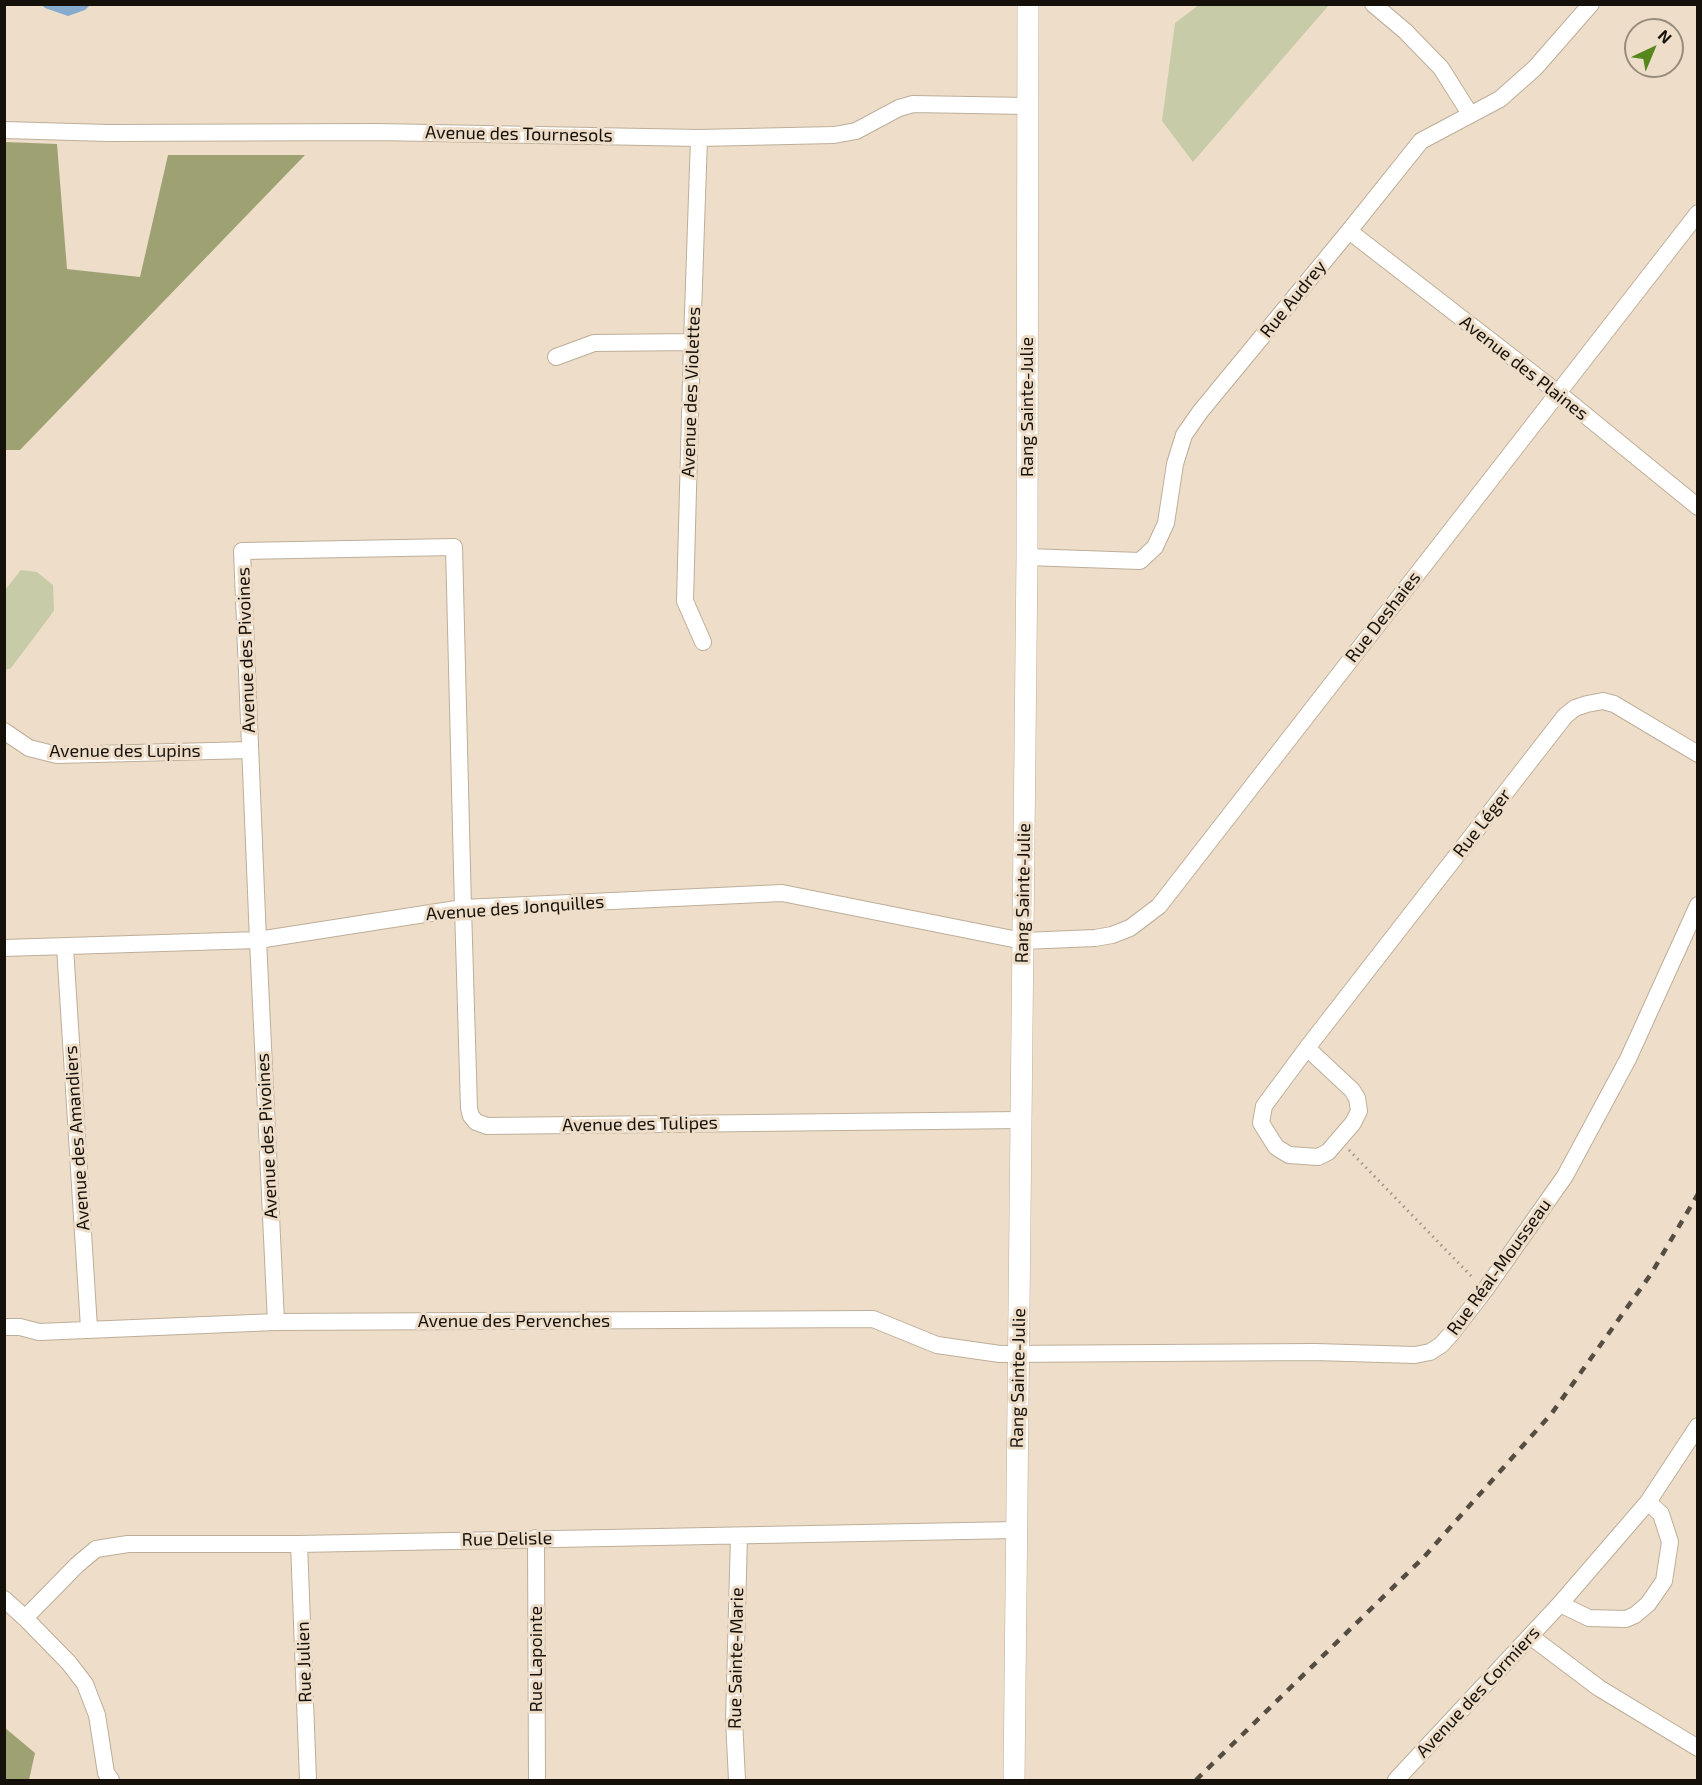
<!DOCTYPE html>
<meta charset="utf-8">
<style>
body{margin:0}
#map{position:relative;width:1702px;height:1785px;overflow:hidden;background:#eedec9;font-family:"Exo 2",sans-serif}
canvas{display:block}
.frame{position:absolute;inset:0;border:6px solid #151009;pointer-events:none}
.north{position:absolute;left:1624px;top:18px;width:60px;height:60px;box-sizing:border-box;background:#eedec9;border:2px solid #978c7c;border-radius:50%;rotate:44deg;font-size:16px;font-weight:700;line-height:24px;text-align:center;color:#151009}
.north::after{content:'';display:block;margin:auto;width:21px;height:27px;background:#56871c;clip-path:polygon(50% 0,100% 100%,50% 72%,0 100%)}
</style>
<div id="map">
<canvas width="1702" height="1785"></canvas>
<div class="frame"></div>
<div class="north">N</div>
</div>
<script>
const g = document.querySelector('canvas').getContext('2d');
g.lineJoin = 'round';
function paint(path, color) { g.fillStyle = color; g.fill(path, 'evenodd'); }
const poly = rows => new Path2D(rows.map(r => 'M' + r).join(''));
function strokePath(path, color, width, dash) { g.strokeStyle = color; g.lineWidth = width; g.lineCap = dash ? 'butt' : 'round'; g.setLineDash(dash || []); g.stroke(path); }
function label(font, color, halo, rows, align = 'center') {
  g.font = font + ' "Exo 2",sans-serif'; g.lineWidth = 6; g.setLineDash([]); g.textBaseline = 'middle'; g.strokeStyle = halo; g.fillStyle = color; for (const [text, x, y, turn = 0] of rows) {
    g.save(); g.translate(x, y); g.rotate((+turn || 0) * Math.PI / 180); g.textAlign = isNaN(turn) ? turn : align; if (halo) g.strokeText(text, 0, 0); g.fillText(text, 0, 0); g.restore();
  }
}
paint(poly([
 [1200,4,1329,5,1193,162,1162,121,1175,23],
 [21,570,37,572,53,585,54,611,11,668,5,670,5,590]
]), '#c8cba8');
paint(poly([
 [5,142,57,144,67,269,140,277,168,155,305,155,20,450,5,450],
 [4,1727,35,1753,29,1780,5,1780]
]), '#9ea273');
paint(poly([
 [42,5,90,5,85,10,68,16,45,8]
]), '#85abce');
const minor = poly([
 [1373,4,1405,31,1441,68,1470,114],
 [4,130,108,133,377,132,699,138,834,135,856,131,899,108,913,104,1027,106],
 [699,138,692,342,685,601,703,642],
 [1349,231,1557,392,1698,507],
 [556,357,594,343,692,342],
 [1027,557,1140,561,1155,547,1166,523,1175,464,1184,435,1200,412,1349,231,1421,141,1500,99,1535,68,1591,4],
 [4,731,29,748,57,755,250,750],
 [65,947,89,1328],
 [4,948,258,940,463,908,782,893,1023,941,1095,938,1112,935,1130,928,1159,906,1698,213],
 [1307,1048,1352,1090,1357,1098,1359,1111,1353,1123,1328,1152,1318,1157,1289,1155,1276,1147,1261,1123,1264,1106,1307,1048,1565,716,1575,708,1587,704,1603,701,1614,704,1698,754],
 [276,1322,258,940,242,551,454,547,463,908,469,1108,471,1116,476,1122,487,1126,1021,1120],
 [4,1327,20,1327,39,1332,276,1322,873,1319,937,1345,1000,1354,1315,1352,1415,1355,1430,1352,1441,1345,1451,1334,1485,1290,1565,1176,1628,1059,1698,905],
 [536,1538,537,1780],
 [299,1544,308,1780],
 [4,1599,25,1618,69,1663,85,1684,97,1715,106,1773,111,1780],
 [1560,1604,1589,1618,1626,1619,1635,1615,1648,1604,1664,1581,1670,1542,1661,1514,1648,1502],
 [25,1618,77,1565,96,1549,128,1544,299,1544,1016,1530],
 [1530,1636,1599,1688,1698,1748],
 [737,1780,734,1720,739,1536],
 [1396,1780,1560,1604,1648,1502,1698,1426]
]);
const tertiary = poly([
 [1014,1780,1027,557,1028,4]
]);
strokePath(minor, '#bdae99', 18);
strokePath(tertiary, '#bdae99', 22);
strokePath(poly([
 [1349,1150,1474,1279]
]), '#a09484', 3, [1.5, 4.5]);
strokePath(minor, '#fff', 16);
strokePath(tertiary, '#fff', 21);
strokePath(poly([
 [1196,1780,1423,1558,1552,1413,1651,1274,1698,1194]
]), '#554d42', 4.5, [8, 8]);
label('18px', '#151009', '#eedec9', [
 ["Avenue des Tournesols",519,134,1],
 ["Rue Audrey",1293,299,-51],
 ["Avenue des Plaines",1524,368,38],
 ["Avenue des Violettes",691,392,-88],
 ["Rang Sainte-Julie",1027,407,-90],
 ["Rue Deshaies",1383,617,-52],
 ["Avenue des Pivoines",246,650,-92],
 ["Avenue des Lupins",125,751],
 ["Rue Léger",1482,823,-52],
 ["Rang Sainte-Julie",1023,893,-89],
 ["Avenue des Jonquilles",515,908,-4],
 ["Avenue des Tulipes",640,1124,-1],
 ["Avenue des Pivoines",267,1136,-93],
 ["Avenue des Amandiers",77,1138,-94],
 ["Rue Réal-Mousseau",1499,1267,-54],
 ["Avenue des Pervenches",514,1321],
 ["Rang Sainte-Julie",1018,1378,-89],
 ["Rue Delisle",507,1539,-1],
 ["Rue Sainte-Marie",736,1658,-89],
 ["Rue Lapointe",536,1659,-90],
 ["Rue Julien",304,1662,-92],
 ["Avenue des Cormiers",1478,1692,-47]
]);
</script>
